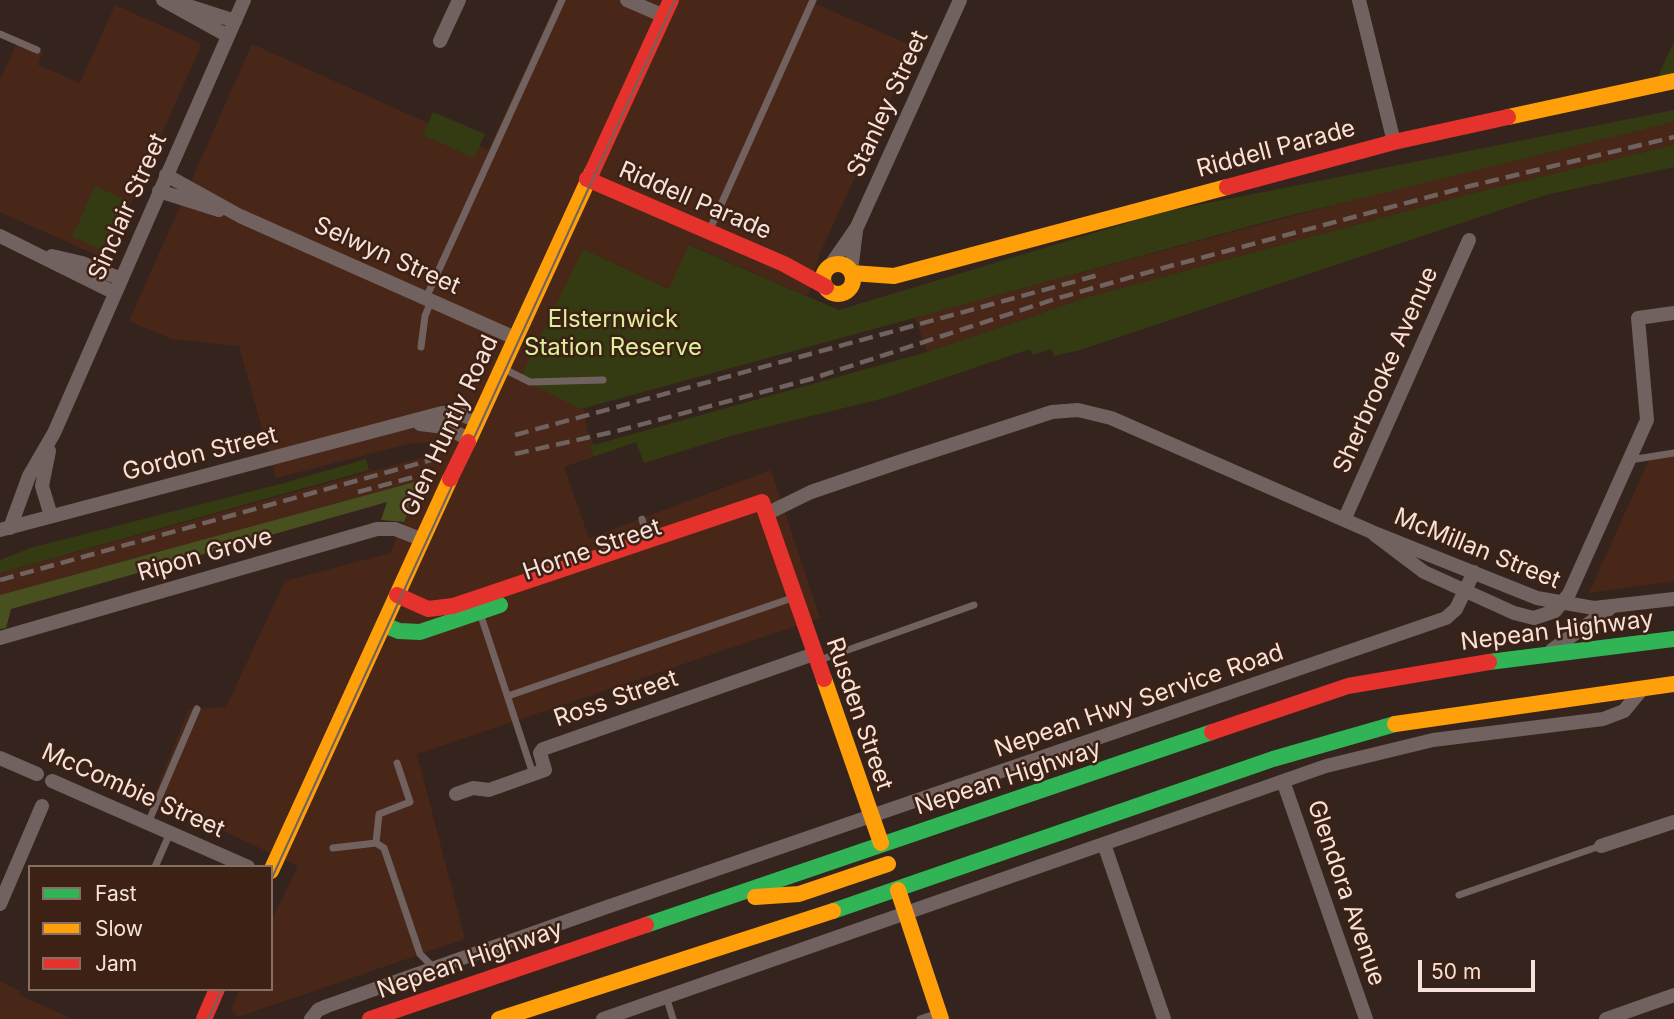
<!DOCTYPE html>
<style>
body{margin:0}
#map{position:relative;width:1674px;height:1019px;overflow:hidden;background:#34241d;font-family:Inter,sans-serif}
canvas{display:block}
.legend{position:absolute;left:28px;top:865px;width:245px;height:126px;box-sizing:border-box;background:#3d2114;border:2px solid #876e63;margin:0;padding:9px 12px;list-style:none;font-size:21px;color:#f6e2da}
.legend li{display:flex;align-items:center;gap:14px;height:35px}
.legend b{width:35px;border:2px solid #876e63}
.scale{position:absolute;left:1418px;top:960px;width:117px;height:32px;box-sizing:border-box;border:4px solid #f6e2da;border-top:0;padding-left:9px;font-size:21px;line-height:24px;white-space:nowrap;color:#f6e2da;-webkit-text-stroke:5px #3d2114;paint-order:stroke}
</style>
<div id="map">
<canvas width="1674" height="1019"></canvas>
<ul class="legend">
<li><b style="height:9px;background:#30b455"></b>Fast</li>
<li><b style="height:9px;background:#ff9f0a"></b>Slow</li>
<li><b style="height:9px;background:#e5322d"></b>Jam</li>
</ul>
<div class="scale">50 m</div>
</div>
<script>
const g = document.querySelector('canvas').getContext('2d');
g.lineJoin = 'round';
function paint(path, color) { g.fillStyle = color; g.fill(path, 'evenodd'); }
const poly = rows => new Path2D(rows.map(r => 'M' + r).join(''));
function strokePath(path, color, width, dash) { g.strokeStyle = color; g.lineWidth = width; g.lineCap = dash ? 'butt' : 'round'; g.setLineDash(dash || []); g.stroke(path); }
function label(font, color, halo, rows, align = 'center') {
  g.font = font + ' Inter,sans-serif'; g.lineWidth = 5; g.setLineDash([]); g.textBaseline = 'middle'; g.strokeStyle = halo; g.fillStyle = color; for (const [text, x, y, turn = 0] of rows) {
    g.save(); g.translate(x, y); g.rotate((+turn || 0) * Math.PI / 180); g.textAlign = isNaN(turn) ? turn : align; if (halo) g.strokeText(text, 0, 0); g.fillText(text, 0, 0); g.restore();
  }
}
paint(poly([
 [557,0,818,0,816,4,915,47,819,255,808,296,690,245,670,289,582,249,581,409,584,408,587,430,594,445,590,447,593,457,564,467,589,538,771,470,820,618,417,754,465,939,238,1017,231,1010,240,989,271,989,271,921,298,866,153,798,189,709,226,707,285,581,390,553,422,481,0,595,0,573,434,454,431,442,413,443,276,478,239,346,172,339,129,321,252,44,488,150],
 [115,5,198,42,201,46,108,255,103,258,0,212,0,80,18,40,43,52,38,65,80,83],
 [1674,122,1674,145,1481,191,1088,297,927,352,915,317,1427,180],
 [1674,450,1674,581,1589,593,1652,453],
 [0,981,20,991,19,995,73,1019,0,1019]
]), '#482718');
paint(poly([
 [1674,41,1674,75,1657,79],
 [1674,110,1674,122,1280,218,581,409,520,379,583,249,669,289,689,245,839,310,1163,212],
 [433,112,485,134,474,158,423,135],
 [1674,145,1674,167,1546,195,1080,350,1054,356,1051,349,1033,355,1030,349,885,398,734,435,644,463,636,442,593,457,590,446,927,352,1088,297,1481,191],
 [95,186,127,200,105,251,72,237],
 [366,459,369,470,0,573,0,560,30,548,284,483]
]), '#343a11');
paint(poly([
 [422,480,404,522,381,520,387,502,11,609,6,628,0,629,0,595]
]), '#495020');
strokePath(poly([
 [0,34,37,50],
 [710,229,813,0],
 [426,298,562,0],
 [421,347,425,316,431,301],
 [502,368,530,382,603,380],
 [1630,460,1674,453],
 [642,519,647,537],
 [480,613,533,774],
 [817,661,974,605],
 [508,696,795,597],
 [148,823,197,709],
 [376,843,379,814,410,802,397,763],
 [333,848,376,843,384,848,420,954,434,968],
 [155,867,170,833],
 [1459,895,1600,846],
 [666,996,673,1019],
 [920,1019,938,1013]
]), '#71615f', 7);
strokePath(poly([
 [163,0,228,36],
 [627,0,664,16],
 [1359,0,1394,142],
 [176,2,235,21],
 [440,41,459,0],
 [166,175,240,216,515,338],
 [159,191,219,210],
 [0,236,115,293],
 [52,256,82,263,121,279],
 [830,266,857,227,960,0],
 [851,271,856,231],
 [420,424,444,427,469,439],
 [49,451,42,486,51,516],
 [766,514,811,492,896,463,1052,412,1078,410,1111,418,1372,532,1537,598,1594,608,1674,599],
 [1345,518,1469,240],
 [10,528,29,476,54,433,244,0],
 [0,530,442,413,457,413,478,421],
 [1375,535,1424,572,1514,613,1534,618,1555,611,1569,594,1647,420,1638,318,1674,313],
 [0,638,377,529,395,529,423,540],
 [1552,650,1609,609],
 [0,758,37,774],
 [52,781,248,867],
 [1283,781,1366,1019],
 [456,794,473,788,489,790,545,770,540,753,543,749,814,654],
 [1104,844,1164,1019],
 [1601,846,1674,822],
 [0,904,42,806],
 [311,1019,318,1010,327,1006,604,908,1446,618,1456,609,1474,572],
 [603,1019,1326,766,1433,740,1603,719,1624,711,1642,689],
 [1606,1019,1674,995]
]), '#71615f', 14);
strokePath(poly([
 [384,625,399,631,420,632,500,605],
 [1489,662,1674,639],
 [833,911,1273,759,1395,724],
 [646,925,1212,732]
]), '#30b455', 16);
strokePath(poly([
 [1508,117,1674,81],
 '823 279a15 15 0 1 1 30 0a15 15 0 1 1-30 0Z',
 [852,273,894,276,1227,187],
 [468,442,592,172],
 [824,679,881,843],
 [1395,724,1674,684],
 [271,871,450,479],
 [898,890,941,1019],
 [755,897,799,894,888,864],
 [499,1019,833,911]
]), '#ff9f0a', 16);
strokePath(poly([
 [592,172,671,0],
 [587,179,784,264,826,287],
 [1227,187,1394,142,1508,117],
 [397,595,428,609,453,606,762,502,824,679],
 [1212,732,1348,686,1489,662],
 [204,1019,217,989],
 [370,1019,646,925]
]), '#e5322d', 16);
strokePath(poly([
 [271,880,675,0],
 [208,1019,222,989]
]), '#70625e', 2);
strokePath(poly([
 [515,435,1102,274],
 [515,454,617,431,811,379,1055,299,1163,268,1466,187,1674,137],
 [358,492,425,474],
 [0,580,431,460]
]), '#70625e', 4.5, [14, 7]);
strokePath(poly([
 [450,479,468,442]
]), '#e5322d', 16);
label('24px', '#f6e2da', '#3d2114', [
 ["Stanley Street",888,104,-65],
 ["Riddell Parade",1276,149,-15],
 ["Riddell Parade",695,201,23],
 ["Sinclair Street",128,207,-66],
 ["Selwyn Street",387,256,24],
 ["Sherbrooke Avenue",1386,370,-66],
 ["Glen Huntly Road",450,426,-65],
 ["Gordon Street",200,454,-14],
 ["McMillan Street",1477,549,22],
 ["Horne Street",592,550,-19],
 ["Ripon Grove",205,555,-16],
 ["Nepean Highway",1557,631,-7],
 ["Ross Street",616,699,-19],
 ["Nepean Hwy Service Road",1139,701,-19],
 ["Rusden Street",859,714,71],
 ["Nepean Highway",1008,778,-18],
 ["McCombie Street",133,791,24],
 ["Glendora Avenue",1346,893,71],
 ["Nepean Highway",470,960,-19]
]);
label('24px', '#dbf09b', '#3d2114', [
 ["Elsternwick",613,320],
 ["Station Reserve",613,348]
]);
</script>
